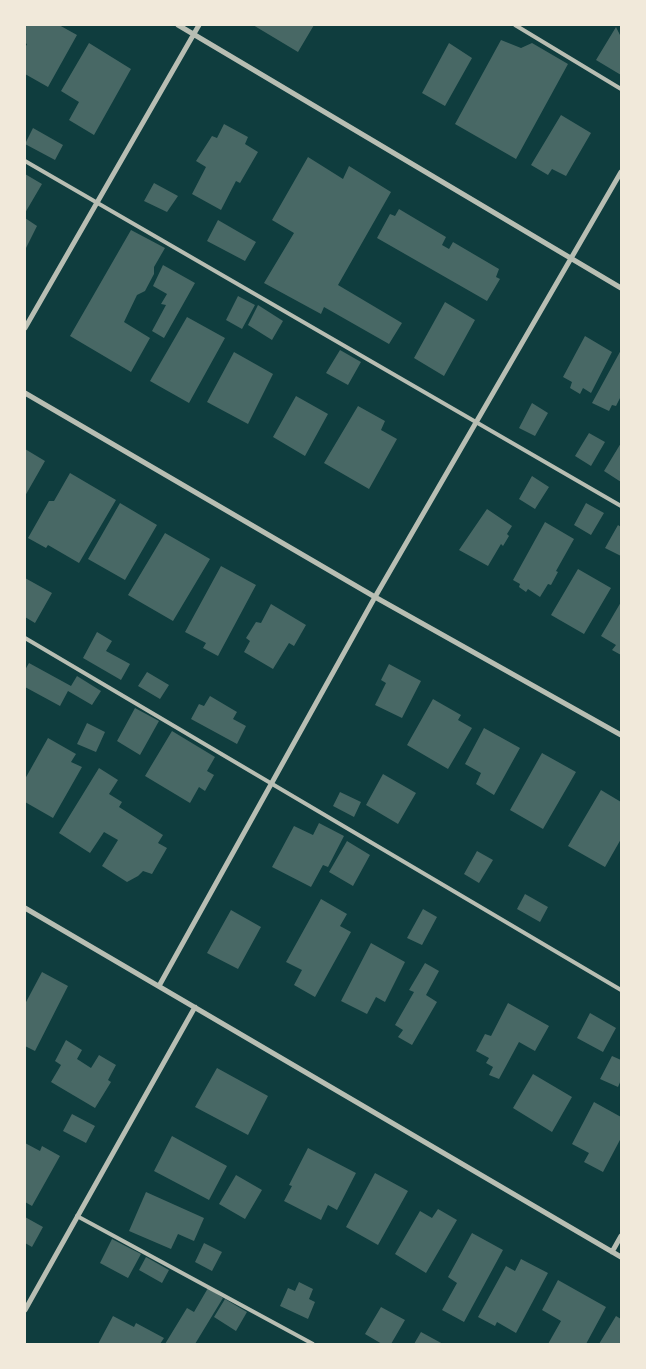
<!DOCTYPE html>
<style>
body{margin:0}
#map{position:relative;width:646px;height:1369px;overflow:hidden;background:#0f3d3e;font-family:"Sofia Sans Condensed",sans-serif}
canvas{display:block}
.frame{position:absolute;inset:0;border:26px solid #f1e9da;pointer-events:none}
</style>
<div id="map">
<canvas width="646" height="1369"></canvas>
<div class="frame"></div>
</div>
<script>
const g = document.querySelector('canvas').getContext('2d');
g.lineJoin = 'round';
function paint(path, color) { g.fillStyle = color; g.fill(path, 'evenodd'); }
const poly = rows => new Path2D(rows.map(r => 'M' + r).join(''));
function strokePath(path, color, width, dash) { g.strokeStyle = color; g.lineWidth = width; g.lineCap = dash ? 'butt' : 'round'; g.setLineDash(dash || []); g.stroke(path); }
paint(poly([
 [27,25,59,25,77,35,48,87,25,74,25,48,27,44,25,43,25,28],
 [253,25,314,25,298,52],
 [616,27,621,37,621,75,596,60],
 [501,40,521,48,532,43,568,64,516,159,455,124],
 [89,43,131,69,94,135,69,120,79,102,61,91],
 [449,43,472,58,445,106,422,93],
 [561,115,591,133,566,176,552,169,548,175,531,165],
 [224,124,248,137,245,144,258,152,240,183,236,181,221,210,192,194,206,167,196,161,212,136,217,138],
 [33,128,63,145,55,160,25,144],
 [308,157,343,179,349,166,391,192,338,285,402,323,389,344,324,307,321,314,264,283,294,233,272,220],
 [25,174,42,184,25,213],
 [154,183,178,196,167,212,144,201],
 [399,209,446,237,442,245,449,249,453,242,499,269,496,277,500,279,487,301,377,238,390,214,395,216],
 [25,218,37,226,25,250],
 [218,220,256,242,245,261,207,241],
 [131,230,165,248,154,267,154,274,145,291,137,295,124,322,150,338,131,372,70,336],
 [163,265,195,283,164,338,152,331,166,305,161,304,167,294,153,286],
 [238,296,255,305,242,329,226,320],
 [445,302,475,320,444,376,414,358],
 [258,305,283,321,272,340,248,325],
 [187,317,225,338,189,403,150,381],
 [585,336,612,352,591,393,583,388,580,394,570,388,572,382,563,377],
 [340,350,361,362,348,385,326,373],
 [621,350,621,396,616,406,612,405,609,411,592,403],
 [234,352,273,374,248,424,207,402],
 [296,396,328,414,305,456,273,437],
 [532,403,548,413,535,436,519,428],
 [358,406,385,421,381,430,397,439,369,489,324,463],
 [589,433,605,442,591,466,575,456],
 [621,443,621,482,604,471],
 [25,449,45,461,25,496],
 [70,473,116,500,79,563,48,545,46,548,28,538,49,501,54,501],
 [532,476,549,487,535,509,519,499],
 [120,503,157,525,125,580,88,559],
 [586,503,604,513,591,535,574,525],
 [487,509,512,526,507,534,509,536,503,546,501,544,488,566,459,550],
 [545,522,574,539,556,571,558,572,551,585,548,584,540,597,528,589,526,592,519,587,520,584,513,580],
 [618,525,621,527,621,556,605,548],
 [165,533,210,559,173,621,128,595],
 [221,566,256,585,218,656,203,648,206,643,185,632],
 [578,569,611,588,584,634,551,615],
 [25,578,52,593,35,623,25,617],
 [621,602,621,655,612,650,616,645,601,636],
 [271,604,306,625,294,646,289,643,273,669,244,652,250,641,246,638,256,622,261,623],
 [97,632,112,641,106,651,130,664,121,680,83,658],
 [29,663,71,686,77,676,101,691,92,705,68,691,60,706,25,687,25,670],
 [389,664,421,681,402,718,375,705,386,683,381,680],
 [147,672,169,685,160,699,138,686],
 [210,696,237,712,233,719,246,726,237,744,191,719,199,704,204,706],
 [433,699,461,715,458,720,472,728,448,769,407,745],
 [135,708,159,721,140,755,117,741],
 [87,723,105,732,96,752,77,744],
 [484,728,520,748,494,795,476,784,481,773,465,764],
 [172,731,215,757,207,771,214,775,205,791,199,787,190,803,145,776],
 [48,738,76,754,71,762,82,767,53,818,25,802,25,779],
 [542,753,576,772,543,829,510,810],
 [99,768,118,780,109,794,122,802,119,807,163,835,158,843,167,848,152,874,143,871,138,876,127,882,102,866,118,840,104,832,90,853,59,833],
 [383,774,416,793,398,824,366,805],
 [601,790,621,802,621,839,605,867,568,846],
 [340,792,361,802,354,817,333,806],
 [319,823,344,836,328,867,323,865,311,887,272,867,294,826,313,835],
 [347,841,370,855,353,886,329,872],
 [477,851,493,860,479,883,464,874],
 [525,894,548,907,540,922,517,909],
 [321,899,347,914,340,926,351,932,315,997,294,985,302,970,286,962],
 [423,909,437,917,422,945,407,938],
 [231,910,261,927,238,969,207,953],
 [371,943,405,962,385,1002,376,997,367,1014,341,1001],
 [425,963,439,971,426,995,437,1002,412,1045,398,1037,403,1030,395,1025,414,992,409,990],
 [42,972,68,986,35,1051,25,1046,25,1004],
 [508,1003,549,1026,535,1051,519,1042,499,1079,489,1075,493,1067,486,1063,489,1058,476,1051,485,1034,491,1036],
 [590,1013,616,1028,603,1052,577,1038],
 [66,1040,82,1050,77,1059,91,1068,99,1055,116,1065,108,1080,111,1082,95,1108,51,1082,61,1065,55,1061],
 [612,1056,621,1060,621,1080,618,1087,600,1079],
 [217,1068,268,1096,248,1135,195,1107],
 [533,1074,572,1097,552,1132,513,1108],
 [594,1102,621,1117,621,1138,603,1172,584,1162,589,1153,572,1144],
 [72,1114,95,1126,86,1143,63,1131],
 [172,1136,227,1166,209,1200,154,1171],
 [25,1143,40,1151,42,1146,60,1156,32,1206,25,1202],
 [308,1148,356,1173,337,1210,328,1205,321,1220,284,1201,292,1186,289,1185],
 [375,1173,408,1191,378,1245,346,1227],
 [236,1175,262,1190,245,1219,219,1204],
 [146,1192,204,1218,194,1241,178,1234,171,1249,129,1231],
 [438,1209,457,1220,426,1273,395,1254,420,1211,432,1218],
 [25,1217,43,1227,32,1247,25,1243],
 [472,1233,503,1250,464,1322,442,1310,457,1283,448,1277],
 [112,1239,141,1254,128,1278,100,1263],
 [204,1243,222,1252,212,1271,195,1262],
 [146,1257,169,1270,162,1283,139,1270],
 [521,1259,548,1273,516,1333,497,1322,495,1326,478,1317,506,1266,515,1271],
 [558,1280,606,1307,586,1344,548,1344,561,1321,542,1310],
 [299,1282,313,1289,309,1299,315,1302,308,1319,280,1306,288,1288,295,1291],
 [208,1288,223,1298,195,1344,165,1344,187,1308,194,1312],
 [225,1299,247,1312,236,1331,214,1317],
 [381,1307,405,1320,391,1344,382,1344,365,1334],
 [113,1316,134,1327,136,1323,164,1338,160,1344,98,1344],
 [616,1316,621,1319,621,1344,599,1344],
 [421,1332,443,1344,414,1344]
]), '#486865');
strokePath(poly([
 [515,25,621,89],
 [25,161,621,506],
 [25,638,621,990],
 [77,1216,313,1344]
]), '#b8beb3', 4);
strokePath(poly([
 [178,25,621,288],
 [25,328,199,25],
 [25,393,375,597,621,735],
 [25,908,621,1257],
 [159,986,375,597,621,172],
 [612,1252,621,1236],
 [25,1310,195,1007]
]), '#b8beb3', 5);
</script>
